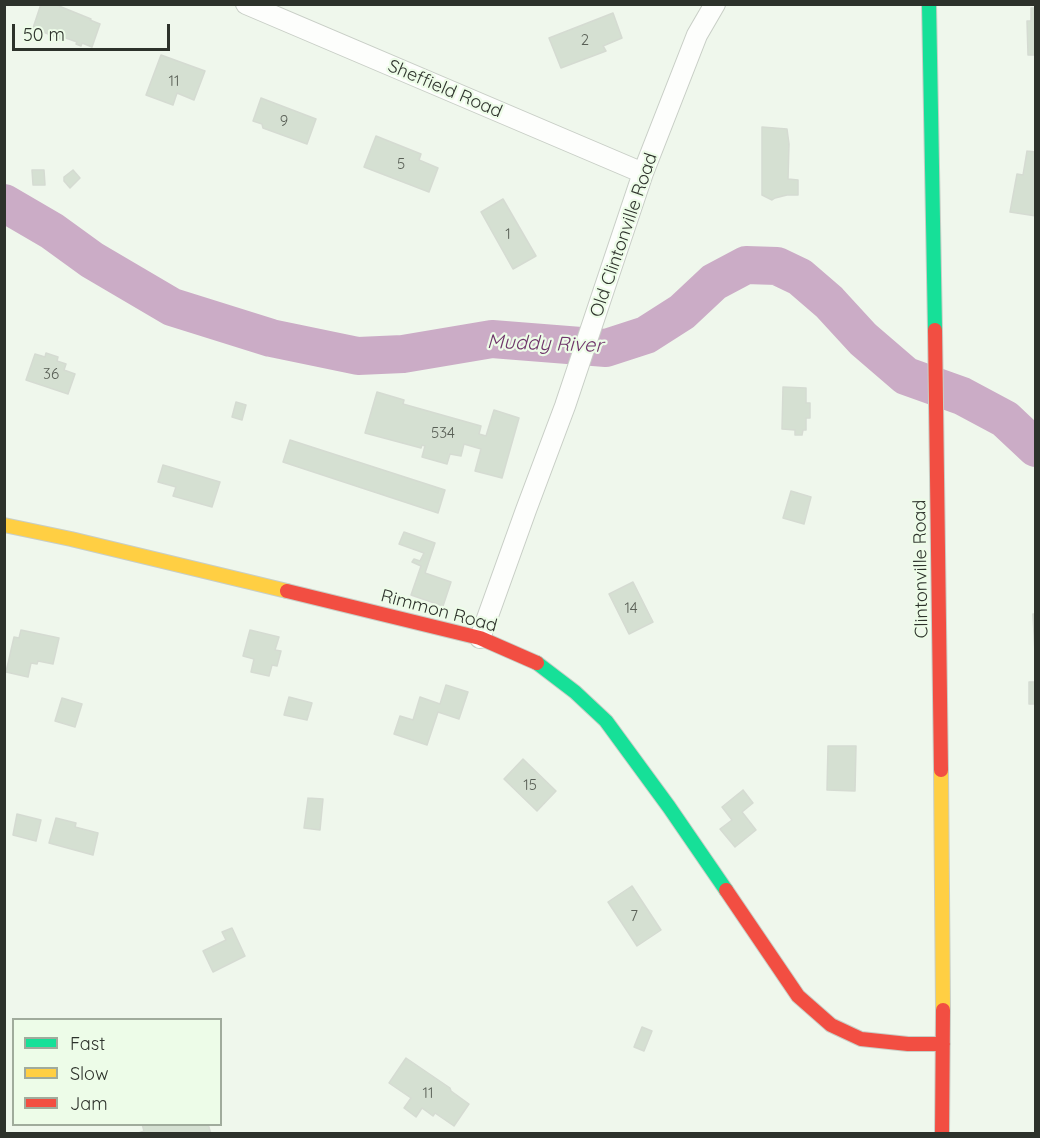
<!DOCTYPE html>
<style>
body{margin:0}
#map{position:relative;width:1040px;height:1138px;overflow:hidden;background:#eff7ec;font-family:Quicksand,sans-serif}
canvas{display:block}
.frame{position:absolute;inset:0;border:6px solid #2d322b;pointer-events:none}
.legend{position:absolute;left:12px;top:1018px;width:210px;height:108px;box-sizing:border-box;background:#edfce8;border:2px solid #a0ab9c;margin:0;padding:8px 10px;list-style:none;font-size:18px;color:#2d322b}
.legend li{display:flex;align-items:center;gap:12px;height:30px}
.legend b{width:30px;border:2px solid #a0ab9c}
.scale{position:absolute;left:12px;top:24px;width:158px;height:27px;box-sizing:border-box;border:3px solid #2d322b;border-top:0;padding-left:8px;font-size:18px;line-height:21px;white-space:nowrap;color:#2d322b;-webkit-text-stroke:4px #edfce8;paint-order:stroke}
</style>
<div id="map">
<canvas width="1040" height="1138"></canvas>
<div class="frame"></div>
<ul class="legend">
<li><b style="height:8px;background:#16e098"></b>Fast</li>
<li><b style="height:8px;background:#ffcf43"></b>Slow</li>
<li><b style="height:8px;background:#f24e42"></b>Jam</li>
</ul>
<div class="scale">50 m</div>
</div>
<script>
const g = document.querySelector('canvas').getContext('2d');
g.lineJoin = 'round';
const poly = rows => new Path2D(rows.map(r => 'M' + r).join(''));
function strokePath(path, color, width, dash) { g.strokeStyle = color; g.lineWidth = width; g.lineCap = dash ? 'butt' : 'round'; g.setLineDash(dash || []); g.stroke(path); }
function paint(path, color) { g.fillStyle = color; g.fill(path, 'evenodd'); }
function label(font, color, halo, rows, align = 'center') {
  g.font = font + ' Quicksand,sans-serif'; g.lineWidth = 4.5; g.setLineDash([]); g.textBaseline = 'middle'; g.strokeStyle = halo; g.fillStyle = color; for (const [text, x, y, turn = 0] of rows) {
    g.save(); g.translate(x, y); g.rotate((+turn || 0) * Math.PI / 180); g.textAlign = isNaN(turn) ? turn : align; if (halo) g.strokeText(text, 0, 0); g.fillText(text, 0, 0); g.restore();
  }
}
strokePath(poly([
 [4,203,52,231,92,260,172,307,271,338,358,356,403,354,492,339,606,348,646,335,682,312,714,282,746,265,777,266,800,277,829,302,863,339,906,376,962,396,1005,419,1036,448]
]), '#cbacc6', 38);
const building = poly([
 [41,4,54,4,91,19,90,20,100,24,92,47,82,43,81,46,76,44,77,42,63,37,61,39,33,28,41,4],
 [1031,8,1036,8,1036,55,1028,55,1027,21,1031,21,1031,8],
 [613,13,622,38,603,46,606,51,561,68,549,38,613,13],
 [161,55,205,71,194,100,177,93,173,105,146,95,161,55],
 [261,98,316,119,307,144,263,128,262,124,253,121,261,98],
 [762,127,787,129,789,144,788,179,798,180,798,195,787,195,775,198,772,200,762,195,762,127],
 [376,136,421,154,419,160,438,168,429,192,364,167,376,136],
 [1027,151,1036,152,1036,216,1010,212,1017,174,1023,175,1027,151],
 [32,170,44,170,45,185,33,185,32,170],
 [73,170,80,178,70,188,64,181,64,177,73,170],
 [503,199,536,256,513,269,481,212,503,199],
 [46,353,58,357,57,361,66,364,64,370,75,374,68,394,26,380,35,354,45,357,46,353],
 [783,387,806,388,806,403,810,403,810,418,806,418,806,430,803,430,802,435,795,435,795,430,782,429,783,387],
 [377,392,404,400,403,404,481,426,479,434,486,436,494,410,519,418,502,478,475,471,481,449,464,444,461,456,450,454,447,464,422,457,425,446,422,445,421,448,365,433,377,392],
 [236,402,246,405,242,420,232,417,236,402],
 [290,440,445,490,438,513,283,462,290,440],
 [163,465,220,482,212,507,173,496,176,487,158,482,163,465],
 [791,491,811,497,804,524,783,518,791,491],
 [404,532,435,543,425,573,451,582,443,606,411,595,421,566,412,562,414,559,420,561,424,553,399,544,404,532],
 [633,582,653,622,629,634,609,594,633,582],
 [1033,614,1036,614,1036,654,1035,654,1033,614],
 [21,630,59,638,53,664,38,661,37,664,31,663,28,677,6,672,14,637,19,638,21,630],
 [250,630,279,637,275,650,281,651,277,666,272,665,269,676,251,672,254,659,243,656,250,630],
 [1029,682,1036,682,1036,704,1029,704,1029,682],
 [446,685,468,692,459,719,438,712,427,745,394,734,400,716,413,720,420,697,440,704,446,685],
 [289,697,312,703,307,720,284,715,289,697],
 [62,698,82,704,75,727,55,721,62,698],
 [828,746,856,746,855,791,827,790,828,746],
 [523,759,556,791,537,811,504,779,523,759],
 [743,790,753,803,742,812,756,830,735,847,720,829,732,820,722,807,743,790],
 [308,798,323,799,320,830,304,828,308,798],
 [17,814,41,820,36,841,13,835,17,814],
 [56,818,76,823,75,827,98,833,93,855,49,843,56,818],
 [632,886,661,930,637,946,608,902,632,886],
 [232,928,245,956,213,972,203,951,226,940,222,932,232,928],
 [642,1027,652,1031,644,1051,634,1047,642,1027],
 [406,1058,450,1088,451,1091,469,1104,454,1126,435,1113,433,1116,422,1108,416,1117,404,1108,411,1098,389,1083,406,1058],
 [142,1124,208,1124,211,1134,136,1134,144,1131,142,1124]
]);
paint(building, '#d5e0d2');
strokePath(building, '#d5dbd2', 1.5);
const street = poly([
 [246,4,643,173],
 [480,638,526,510,565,406,643,173,697,35,715,4]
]);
const fast = poly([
 [929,4,935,330],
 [537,663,575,692,606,721,669,807,726,890]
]);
const slow = poly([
 [4,525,71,539,287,591],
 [941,770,943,1010]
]);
const jam = poly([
 [935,330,941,770],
 [287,591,480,638,537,663],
 [726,890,798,996,831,1025,861,1039,908,1044,943,1044],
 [942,1134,943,1010]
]);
strokePath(street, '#c8cec6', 22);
strokePath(fast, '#c8cec6', 16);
strokePath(slow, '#c8cec6', 16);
strokePath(jam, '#c8cec6', 16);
strokePath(street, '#fdfefc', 20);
strokePath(fast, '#16e098', 14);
strokePath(slow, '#ffcf43', 14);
strokePath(jam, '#f24e42', 14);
label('15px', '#595f56', null, [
 ["2",585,40],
 ["11",174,81],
 ["9",284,121],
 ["5",401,164],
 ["1",508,234],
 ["36",51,374],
 ["534",443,433],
 ["14",631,608],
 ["15",530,785],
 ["7",634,916],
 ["11",428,1093]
]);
label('18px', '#2d322b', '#edfce8', [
 ["Sheffield Road",445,89,23],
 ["Old Clintonville Road",624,235,-71],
 ["Clintonville Road",921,569,-91],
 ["Rimmon Road",439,611,15]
]);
label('italic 20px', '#70366b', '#edfce8', [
 ["Muddy River",545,344,2]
]);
</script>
